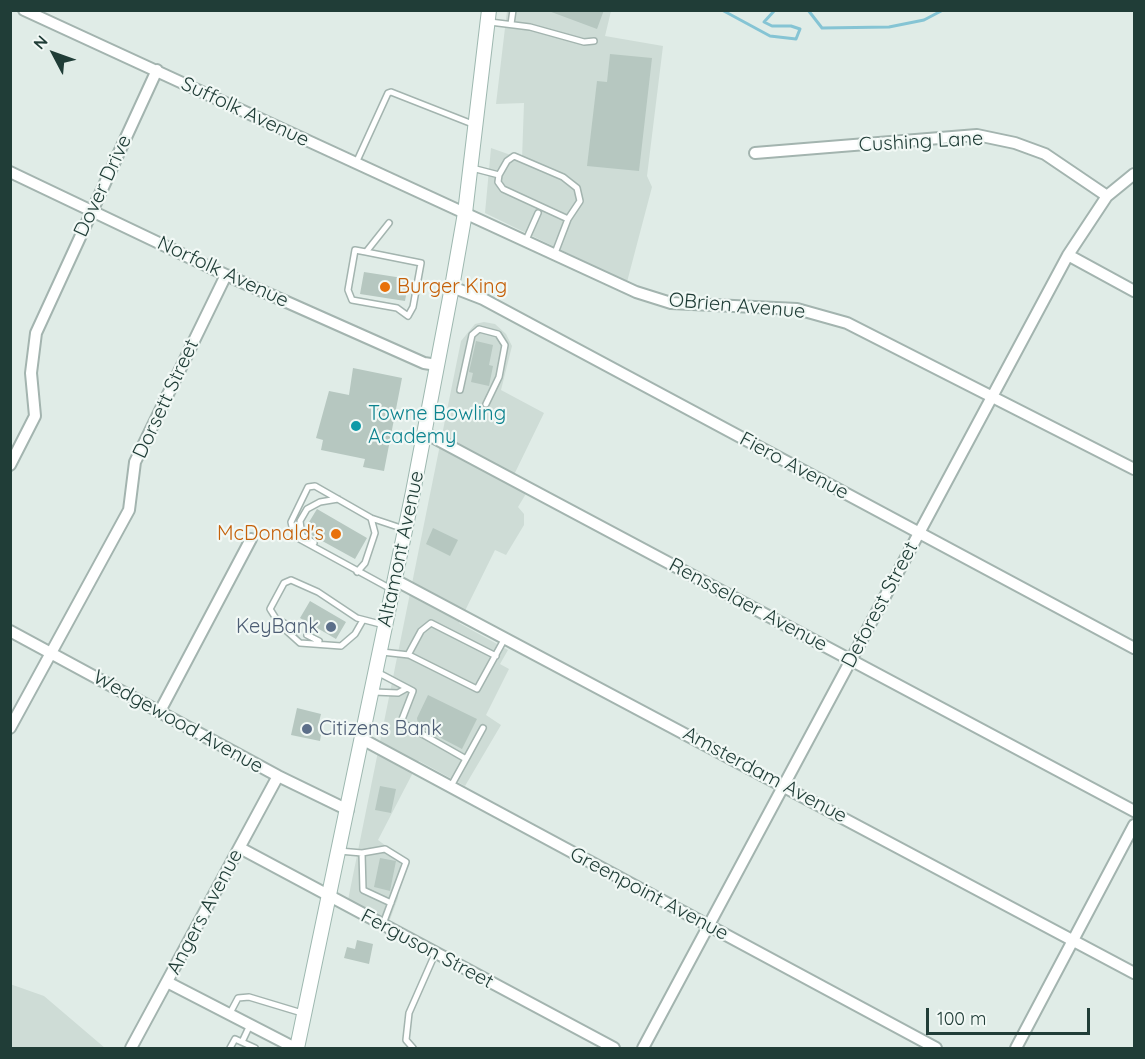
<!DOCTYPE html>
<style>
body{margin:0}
#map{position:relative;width:1145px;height:1059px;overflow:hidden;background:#e0ece7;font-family:Quicksand,sans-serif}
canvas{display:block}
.frame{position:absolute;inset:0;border:12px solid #203d37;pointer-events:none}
.north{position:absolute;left:24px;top:24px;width:60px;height:60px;-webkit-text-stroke:4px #f1f8f5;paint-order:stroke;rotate:311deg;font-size:16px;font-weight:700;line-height:24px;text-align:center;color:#203d37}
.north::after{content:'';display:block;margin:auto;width:21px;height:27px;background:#203d37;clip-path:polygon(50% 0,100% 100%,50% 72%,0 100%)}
.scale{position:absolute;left:926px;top:1008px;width:164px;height:27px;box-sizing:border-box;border:3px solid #203d37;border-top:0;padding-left:8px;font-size:18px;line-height:21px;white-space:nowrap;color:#203d37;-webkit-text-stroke:4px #f1f8f5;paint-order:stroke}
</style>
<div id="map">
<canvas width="1145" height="1059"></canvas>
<div class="frame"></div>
<div class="north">N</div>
<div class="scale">100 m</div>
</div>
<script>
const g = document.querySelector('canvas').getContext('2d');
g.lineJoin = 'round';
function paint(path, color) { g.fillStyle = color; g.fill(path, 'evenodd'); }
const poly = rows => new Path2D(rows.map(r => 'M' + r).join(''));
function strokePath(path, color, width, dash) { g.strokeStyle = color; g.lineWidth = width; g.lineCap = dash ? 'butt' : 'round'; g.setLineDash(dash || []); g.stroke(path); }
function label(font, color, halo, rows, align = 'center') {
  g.font = font + ' Quicksand,sans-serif'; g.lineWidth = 4.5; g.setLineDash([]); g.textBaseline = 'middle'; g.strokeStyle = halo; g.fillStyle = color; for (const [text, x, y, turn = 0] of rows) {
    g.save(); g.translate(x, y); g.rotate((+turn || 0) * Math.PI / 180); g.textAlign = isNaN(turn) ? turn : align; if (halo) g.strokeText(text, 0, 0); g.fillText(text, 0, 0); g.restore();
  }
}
paint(poly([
 [507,11,611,11,605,36,663,46,647,176,652,187,627,282,485,213,491,148,522,159,524,103,496,104],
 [484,322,495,324,506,334,512,346,501,390,544,413,510,483,527,492,518,507,524,514,524,525,506,555,495,550,459,623,508,650,500,664,509,669,486,715,501,725,465,786,419,761,378,840,401,857,398,898,389,922,348,900,461,341,475,324],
 [10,984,44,996,105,1048,11,1048]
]), '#cedcd6');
strokePath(poly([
 [722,10,770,36,796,39,800,29,791,26,772,26,764,22,775,10],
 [808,10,822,28,889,27,924,20,943,10]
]), '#85c4d4', 3);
paint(poly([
 [546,10,604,10,597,29],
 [610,54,652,58,639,171,587,166,597,81,607,82],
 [364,272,409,279,405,301,360,294],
 [476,341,493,345,489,365,493,366,489,386,471,382,473,373,469,372],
 [353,368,402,378,384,471,363,467,365,459,321,450,323,440,316,438,329,391,349,395],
 [317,509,367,538,355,559,306,532,306,527],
 [433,528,458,540,450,556,426,544],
 [310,601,346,622,336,639,300,618],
 [428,695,477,719,462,749,418,726,417,718],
 [297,708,321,714,319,722,323,723,320,741,291,735],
 [380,786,396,789,391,813,375,810],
 [380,858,396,861,390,891,374,887],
 [357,940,373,944,369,964,344,958,347,947,355,949]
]), '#b6c7c0');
const lane = poly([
 [490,22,530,27,584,42,594,41],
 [511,24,513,10],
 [356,163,388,93,391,92,475,125],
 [472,168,499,175],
 [526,240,538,213],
 [366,252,355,250,348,290,352,300,397,308,408,316,413,307,421,263,366,252,389,223],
 [555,253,568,219,503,189,498,182,499,175,507,161,514,156,563,177,577,188,580,201,568,219],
 [460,390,472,335,479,329,498,334,505,345,499,377,486,404],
 [314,543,302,536,300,521,307,509,320,502,338,499],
 [357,572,365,563,375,533,371,518],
 [391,589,294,536,291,522,308,487,315,486,371,518,404,529],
 [277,619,298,631],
 [363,620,355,634,341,646,300,643,280,625,270,609,284,583,291,580,318,592,357,618,384,625],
 [307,635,319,641],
 [382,652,409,655,477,689,505,638],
 [408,655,421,631,431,623,496,656],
 [377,672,413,691,401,722,466,759,483,728],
 [374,692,398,693,407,688],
 [451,786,466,759],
 [339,851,362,853,385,849,406,862,383,924],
 [362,853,363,890,391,903],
 [229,1015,238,998,249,997,302,1013],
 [242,1042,250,1025],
 [230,1048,235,1039,255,1048],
 [413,1048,406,1040,409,1013,435,954]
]);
const street = poly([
 [24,10,636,292,671,303,797,309,847,323,1134,469],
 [755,153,977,135,1015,143,1045,154,1107,196],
 [10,172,226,275,424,363,437,365],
 [1068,255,1134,291],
 [452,287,483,299,1134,648],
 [425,433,1134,811],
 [10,465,35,416,31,373,36,333,157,70],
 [395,580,1134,973],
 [10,631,278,776,348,810],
 [160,711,251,539],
 [10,728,129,510,135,462,226,275],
 [362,739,936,1048],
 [240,848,614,1048],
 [167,982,295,1048],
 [131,1048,278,776],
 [643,1048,1068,255,1107,196,1134,174],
 [1016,1048,1134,825]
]);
const secondary = poly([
 [297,1048,413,492,452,287,465,213,489,10]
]);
strokePath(lane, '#a3b4af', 8);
strokePath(street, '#a3b4af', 14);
strokePath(secondary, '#9eb8b0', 16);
strokePath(lane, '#fff', 5);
strokePath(street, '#fff', 10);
strokePath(secondary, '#fff', 14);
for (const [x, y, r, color] of [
 [385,287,6,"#e8710a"],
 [356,426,6,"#0f9aa8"],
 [336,534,6,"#e8710a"],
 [331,627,6,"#5c6f8a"],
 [307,729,6,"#5c6f8a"]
]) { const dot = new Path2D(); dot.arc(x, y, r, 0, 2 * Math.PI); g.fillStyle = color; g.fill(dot); strokePath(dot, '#f1f8f5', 2); }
label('20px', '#203d37', '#f1f8f5', [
 ["Suffolk Avenue",245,112,25],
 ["Cushing Lane",921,142,-3],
 ["Dover Drive",103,186,-65],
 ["Norfolk Avenue",223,272,25],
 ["OBrien Avenue",737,306,5],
 ["Dorsett Street",166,399,-65],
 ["Fiero Avenue",794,466,28],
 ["Altamont Avenue",401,549,-78],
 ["Rensselaer Avenue",748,605,28],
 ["Deforest Street",880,605,-62],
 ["Wedgewood Avenue",178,722,29],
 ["Amsterdam Avenue",765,775,28],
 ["Greenpoint Avenue",649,894,28],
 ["Angers Avenue",205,912,-62],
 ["Ferguson Street",427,949,28]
]);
label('20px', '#c56008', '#f1f8f5', [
 ["Burger King",397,287],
 ["McDonald's",324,534,"right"]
], 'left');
label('20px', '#0d838f', '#f1f8f5', [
 ["Towne Bowling",368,414],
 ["Academy",368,437]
], 'left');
label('20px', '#4e5e75', '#f1f8f5', [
 ["KeyBank",319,627],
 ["Citizens Bank",319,729,"left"]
], 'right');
</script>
